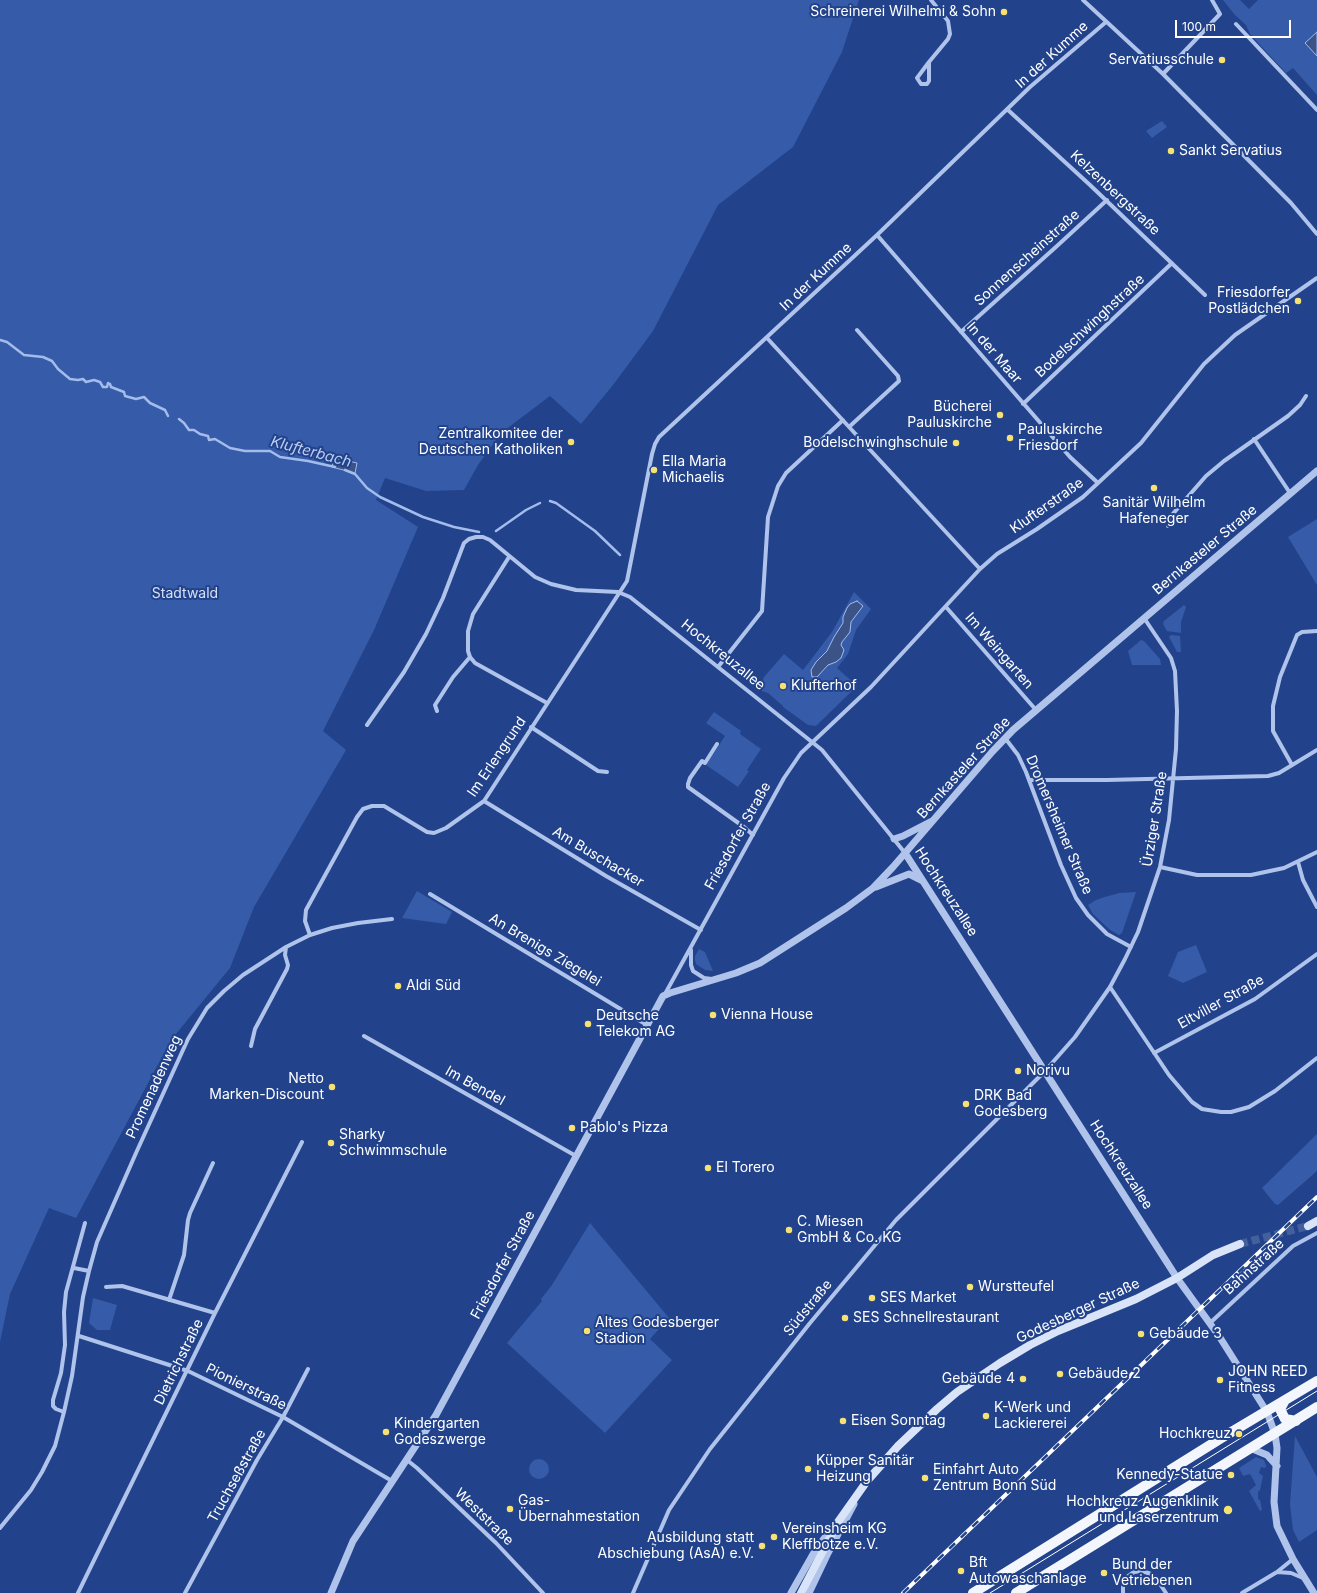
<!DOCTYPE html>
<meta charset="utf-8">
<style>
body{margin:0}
#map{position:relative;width:1317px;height:1593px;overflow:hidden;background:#22438b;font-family:Inter,sans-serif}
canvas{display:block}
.scale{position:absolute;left:1175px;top:20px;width:116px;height:18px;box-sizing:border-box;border:2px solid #fff;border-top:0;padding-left:5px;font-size:12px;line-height:14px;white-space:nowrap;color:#fff;-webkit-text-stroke:3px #22438b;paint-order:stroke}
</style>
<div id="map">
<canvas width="1317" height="1593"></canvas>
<div class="scale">100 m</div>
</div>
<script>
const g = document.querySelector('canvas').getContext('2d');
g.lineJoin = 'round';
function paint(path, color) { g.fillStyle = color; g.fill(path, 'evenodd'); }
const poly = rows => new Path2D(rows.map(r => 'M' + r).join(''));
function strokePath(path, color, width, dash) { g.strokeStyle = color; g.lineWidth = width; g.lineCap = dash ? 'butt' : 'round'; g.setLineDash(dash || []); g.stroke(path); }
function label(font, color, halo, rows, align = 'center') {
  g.font = font + ' Inter,sans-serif'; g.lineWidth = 4; g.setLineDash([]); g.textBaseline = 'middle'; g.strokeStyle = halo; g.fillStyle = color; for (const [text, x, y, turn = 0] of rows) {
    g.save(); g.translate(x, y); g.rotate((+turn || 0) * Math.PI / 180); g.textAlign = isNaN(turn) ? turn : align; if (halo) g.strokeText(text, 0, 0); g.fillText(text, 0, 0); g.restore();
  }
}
paint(poly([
 [0,0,859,0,842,52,793,147,718,205,653,331,613,385,581,424,550,396,501,433,478,465,464,490,426,491,385,478,376,500,418,527,374,630,323,731,346,750,254,907,230,968,171,1040,76,1218,49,1208,10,1294,0,1342],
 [1223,0,1240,0,1249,9,1258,0,1317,0,1317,95,1293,68,1286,73,1250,34,1246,25,1235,15],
 [1162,121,1167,127,1152,138,1146,131],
 [1317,519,1317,585,1288,537],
 [854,592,871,609,856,630,848,654,837,668,857,686,816,726,808,725,783,707,783,706,768,693,759,690,764,677,784,654,803,670,832,632],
 [1184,605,1186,607,1181,622,1181,633,1167,631,1163,624,1164,621],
 [1171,635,1180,636,1181,652,1177,652,1169,637],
 [1141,640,1144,641,1160,659,1161,665,1132,665,1128,651],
 [714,712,741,731,740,734,761,749,747,770,749,771,738,787,706,765,725,736,706,723],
 [417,891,452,912,446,924,402,918],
 [1136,892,1122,933,1119,935,1109,929,1093,914,1088,905,1096,900,1105,897,1119,893],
 [1196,945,1207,972,1183,983,1168,976,1178,952],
 [699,949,705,952,713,971,705,970,696,964,695,960,695,956],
 [1317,1134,1317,1171,1278,1205,1275,1204,1262,1188],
 [590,1223,669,1318,650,1339,672,1360,605,1433,507,1343,542,1301,541,1299,552,1285],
 [93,1298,117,1305,110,1330,97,1330,89,1323],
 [1295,1436,1317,1477,1317,1530,1299,1542,1293,1530,1290,1504],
 [1256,1457,1264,1460,1266,1466,1265,1468,1261,1467,1259,1473,1263,1476,1260,1490,1258,1492,1258,1499,1260,1500,1262,1510,1260,1511,1249,1491,1256,1485,1250,1474,1243,1476,1239,1468],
 '529 1469a10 10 0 1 1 20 0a10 10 0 1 1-20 0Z'
]), '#365ba8');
const water = poly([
 [1317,32,1317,56,1305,43,1317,32],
 [334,458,357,463,355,473,332,467,334,458],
 [857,601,863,606,851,622,850,632,842,642,841,645,844,650,841,658,836,662,828,665,817,677,812,677,811,670,816,662,827,651,834,637,843,623,843,617,847,608,850,604,857,601]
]);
paint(water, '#3c5388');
strokePath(water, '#a3bcec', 1);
strokePath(poly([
 [0,340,7,342,24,355,43,357,52,361,58,369,70,379,78,380,83,379,86,382,94,380,100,382,103,387,107,387,108,383,110,384,111,387,124,392,125,396,136,399,144,397,150,403,165,410,168,416],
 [179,419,184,423,189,430,194,430,200,434,208,436,209,440,215,439,230,448,245,451,270,451,280,457,308,461,335,467],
 [345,470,355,474,367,488,380,497,423,517,454,527,479,532],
 [550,501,556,503,595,531,620,555],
 [496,531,526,510,540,503]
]), '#a3bcec', 2.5);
strokePath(poly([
 [1240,1244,1308,1226]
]), '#435f9c', 8, [8, 4]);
strokePath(poly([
 [1083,0,1163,74,1291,203,1317,234],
 [1236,24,1317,110],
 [929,62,929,81,927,84,921,84,917,78,929,62,948,39,950,34,948,21,931,0],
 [1163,74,1220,14,1212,0],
 [1008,110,1090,185,1205,295],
 [877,235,1070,457,1098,483],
 [961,332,1057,246,1107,200],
 [767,338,980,569],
 [1023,404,1172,263],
 [849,427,899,381,898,376,857,330],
 [1254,439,1290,493],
 [1168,526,1171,516,1206,476,1224,461,1288,416,1300,405,1306,396],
 [509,557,473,614,468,631,468,651,470,657,475,663,547,703],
 [946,607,1036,710],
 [718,667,762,611,768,517,778,486,786,473,843,420],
 [437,711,435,705,453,677,470,657],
 [367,725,404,672,426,634,443,598,464,543,469,539,476,537,483,537,490,540,535,577,551,584,576,590,618,592,630,597,822,750,905,853],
 [531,727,598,771,607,772],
 [1005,738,1018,755,1026,772,1061,865,1076,898,1088,915,1107,934,1131,947],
 [717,744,705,763,702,761,690,778,688,784,688,787,744,827,753,835],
 [1292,765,1273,731,1273,706,1280,677,1297,635,1302,632,1317,631],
 [1030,780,1107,780,1268,776,1279,773,1317,750],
 [484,801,606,876,701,930],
 [1298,862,1303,880,1317,907],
 [1160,867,1197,875,1251,875,1284,868,1317,852],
 [430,894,647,1025],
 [310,935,305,921,306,910,357,817,363,809,372,806,384,806,427,832,434,833,446,828,484,801,627,581,652,454,655,444,659,437,877,235,1030,87,1106,22],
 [691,950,691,965,693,971,704,978,712,979],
 [1110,987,1169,1075,1192,1102,1202,1109,1221,1112,1231,1112,1249,1107,1275,1091,1317,1058],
 [665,994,784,778,801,753,871,687,980,569,997,554,1037,529,1083,497,1141,443,1204,364,1235,335,1317,278],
 [364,1036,576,1156],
 [251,1046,255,1029,287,969,288,965,285,955,286,947],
 [1154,1053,1255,999,1317,954],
 [74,1268,89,1271],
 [106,1287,122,1286,215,1313],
 [169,1300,184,1255,188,1220,190,1213,213,1163],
 [1210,1323,1293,1246,1317,1233],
 [79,1336,188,1371,283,1417,392,1481],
 [64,1412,56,1409,53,1406,53,1400,61,1373,65,1345,64,1312,66,1292,85,1223],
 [407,1460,417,1468,496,1543,543,1593],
 [0,1528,31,1490,42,1472,55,1446,64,1412,72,1376,83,1297,89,1271,97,1242,136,1153,188,1039,207,1008,224,991,243,975,286,947,310,935,332,928,358,923,392,919],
 [1277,1572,1291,1573,1303,1578],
 [78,1593,215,1313,302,1142],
 [185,1593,257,1460,283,1417,308,1369],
 [633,1593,669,1510,710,1449,810,1323,896,1220,1045,1071,1075,1037,1110,987,1125,959,1138,932,1160,867,1169,820,1176,749,1177,711,1175,671,1171,658,1144,618],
 [1123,1593,1123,1583,1127,1577,1134,1572,1142,1571,1151,1574,1156,1578,1166,1593],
 [1242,1593,1277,1572,1293,1559]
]), '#afc3eb', 4);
strokePath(poly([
 [894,839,903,836,930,822],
 [905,853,1177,1278,1219,1336,1267,1412,1275,1434,1277,1448,1274,1502,1277,1526,1293,1559,1314,1593],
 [876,887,909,874,921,880],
 [1250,1448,1267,1455,1277,1466],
 [331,1593,353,1541,436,1415,663,996,670,993,736,973,760,963,846,908,873,888,893,867,992,752,1013,730,1317,471],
 [791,1593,816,1549,830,1531],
 [809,1593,828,1553,854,1504]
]), '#afc3eb', 7);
strokePath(poly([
 [1308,1226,1317,1221],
 [801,1593,838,1522,867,1481,898,1446,937,1409,957,1392,1000,1363,1030,1345,1058,1331,1136,1299,1177,1278,1213,1255,1240,1244]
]), '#dae4f8', 8);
strokePath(poly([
 [1285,1400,1280,1409,1285,1419,1296,1421],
 [973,1593,1223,1437,1317,1381],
 [1016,1593,1317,1407]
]), '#f4f6fe', 10);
strokePath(poly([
 [990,1593,1317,1391]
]), '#fff', 1);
const rail = poly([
 [903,1593,1317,1197]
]);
strokePath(rail, '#fff', 4);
strokePath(rail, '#22438b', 2.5, [8]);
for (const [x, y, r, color] of [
 [1004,12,4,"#f7e171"],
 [1222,60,4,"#f7e171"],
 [1171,151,4,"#f7e171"],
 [1298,301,4,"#f7e171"],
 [1000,415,4,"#f7e171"],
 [1010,438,4,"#f7e171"],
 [571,442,4,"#f7e171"],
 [956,443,4,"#f7e171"],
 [654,470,4,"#f7e171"],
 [1154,488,4,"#f7e171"],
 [783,686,4,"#f7e171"],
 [398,986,4,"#f7e171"],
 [713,1015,4,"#f7e171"],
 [588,1024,4,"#f7e171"],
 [1018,1071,4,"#f7e171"],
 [332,1087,4,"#f7e171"],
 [966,1104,4,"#f7e171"],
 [572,1128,4,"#f7e171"],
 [331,1143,4,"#f7e171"],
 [708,1168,4,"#f7e171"],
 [789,1230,4,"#f7e171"],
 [970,1287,4,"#f7e171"],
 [872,1298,4,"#f7e171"],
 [845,1318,4,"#f7e171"],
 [587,1331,4,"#f7e171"],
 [1141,1334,4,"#f7e171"],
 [1060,1374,4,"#f7e171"],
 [1023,1379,4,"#f7e171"],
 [1220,1380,4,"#f7e171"],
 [986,1416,4,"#f7e171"],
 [843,1421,4,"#f7e171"],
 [386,1432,4,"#f7e171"],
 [1239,1434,4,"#f7e171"],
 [808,1469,4,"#f7e171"],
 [1231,1475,4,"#f7e171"],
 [925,1478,4,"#f7e171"],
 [510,1509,4,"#f7e171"],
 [1228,1510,5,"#f7e171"],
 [774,1537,4,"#f7e171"],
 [762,1546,4,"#f7e171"],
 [961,1571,4,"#f7e171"],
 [1104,1573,4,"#f7e171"]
]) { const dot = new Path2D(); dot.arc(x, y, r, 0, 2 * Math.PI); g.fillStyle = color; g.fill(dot); strokePath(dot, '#22438b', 1.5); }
label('14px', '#fff', '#22438b', [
 ["Schreinerei Wilhelmi & Sohn",996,12,"right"],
 ["Servatiusschule",1214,60,"right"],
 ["Sankt Servatius",1179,151],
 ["Friesdorfer",1290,293,"right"],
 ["Postlädchen",1290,309,"right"],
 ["Bücherei",992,407,"right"],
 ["Pauluskirche",992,423,"right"],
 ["Pauluskirche",1018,430],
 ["Friesdorf",1018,446],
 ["Zentralkomitee der",563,434,"right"],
 ["Deutschen Katholiken",563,450,"right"],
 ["Bodelschwinghschule",948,443,"right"],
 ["Ella Maria",662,462],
 ["Michaelis",662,478],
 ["Sanitär Wilhelm",1154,503,"center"],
 ["Hafeneger",1154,519,"center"],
 ["Klufterhof",791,686],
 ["Aldi Süd",406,986],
 ["Vienna House",721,1015],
 ["Deutsche",596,1016],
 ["Telekom AG",596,1032],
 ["Norivu",1026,1071],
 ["Netto",324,1079,"right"],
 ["Marken-Discount",324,1095,"right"],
 ["DRK Bad",974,1096],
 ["Godesberg",974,1112],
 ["Pablo's Pizza",580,1128],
 ["Sharky",339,1135],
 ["Schwimmschule",339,1151],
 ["El Torero",716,1168],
 ["C. Miesen",797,1222],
 ["GmbH & Co. KG",797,1238],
 ["Wurstteufel",978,1287],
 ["SES Market",880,1298],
 ["SES Schnellrestaurant",853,1318],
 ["Altes Godesberger",595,1323],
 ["Stadion",595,1339],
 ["Gebäude 3",1149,1334],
 ["JOHN REED",1228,1372],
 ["Fitness",1228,1388],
 ["Gebäude 2",1068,1374],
 ["Gebäude 4",1015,1379,"right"],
 ["K-Werk und",994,1408],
 ["Lackiererei",994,1424],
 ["Eisen Sonntag",851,1421],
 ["Kindergarten",394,1424],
 ["Godeszwerge",394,1440],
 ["Hochkreuz",1231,1434,"right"],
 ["Küpper Sanitär",816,1461],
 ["Heizung",816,1477],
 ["Einfahrt Auto",933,1470],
 ["Zentrum Bonn Süd",933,1486],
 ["Kennedy-Statue",1223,1475,"right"],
 ["Gas-",518,1501],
 ["Übernahmestation",518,1517],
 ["Hochkreuz Augenklinik",1219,1502,"right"],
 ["und Laserzentrum",1219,1518,"right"],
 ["Vereinsheim KG",782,1529],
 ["Kleffbotze e.V.",782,1545],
 ["Ausbildung statt",754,1538,"right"],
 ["Abschiebung (AsA) e.V.",754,1554,"right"],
 ["Bft",969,1563],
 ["Autowaschanlage",969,1579],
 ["Bund der",1112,1565],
 ["Vetriebenen",1112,1581]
], 'left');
label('14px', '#fff', '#22438b', [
 ["In der Kumme",1052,55,-42],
 ["Kelzenbergstraße",1115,193,43],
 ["Sonnenscheinstraße",1027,258,-42],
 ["In der Kumme",816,277,-43],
 ["Bodelschwinghstraße",1090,326,-43],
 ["In der Maar",994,353,49],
 ["Klufterstraße",1047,506,-35],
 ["Bernkasteler Straße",1205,550,-40],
 ["Im Weingarten",999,651,49],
 ["Hochkreuzallee",723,655,39],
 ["Im Erlengrund",497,757,-56],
 ["Bernkasteler Straße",964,768,-48],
 ["Ürziger Straße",1155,819,-81],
 ["Dromersheimer Straße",1059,825,67],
 ["Friesdorfer Straße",738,836,-61],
 ["Am Buschacker",598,857,31],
 ["Hochkreuzallee",946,892,57],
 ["An Brenigs Ziegelei",545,950,31],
 ["Eltviller Straße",1221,1002,-29],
 ["Im Bendel",475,1086,29],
 ["Promenadenweg",154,1087,-65],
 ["Hochkreuzallee",1121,1165,57],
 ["Friesdorfer Straße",503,1265,-62],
 ["Bahnstraße",1254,1267,-42],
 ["Südstraße",808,1308,-51],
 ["Godesberger Straße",1078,1311,-25],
 ["Dietrichstraße",179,1362,-64],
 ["Pionierstraße",246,1387,26],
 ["Truchseßstraße",237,1476,-61],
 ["Weststraße",484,1517,44]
]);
label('14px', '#d4e0f8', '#22438b', [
 ["Stadtwald",185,594]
]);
label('italic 15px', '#bbcdf2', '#22438b', [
 ["Klufterbach",311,452,15]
]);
</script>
